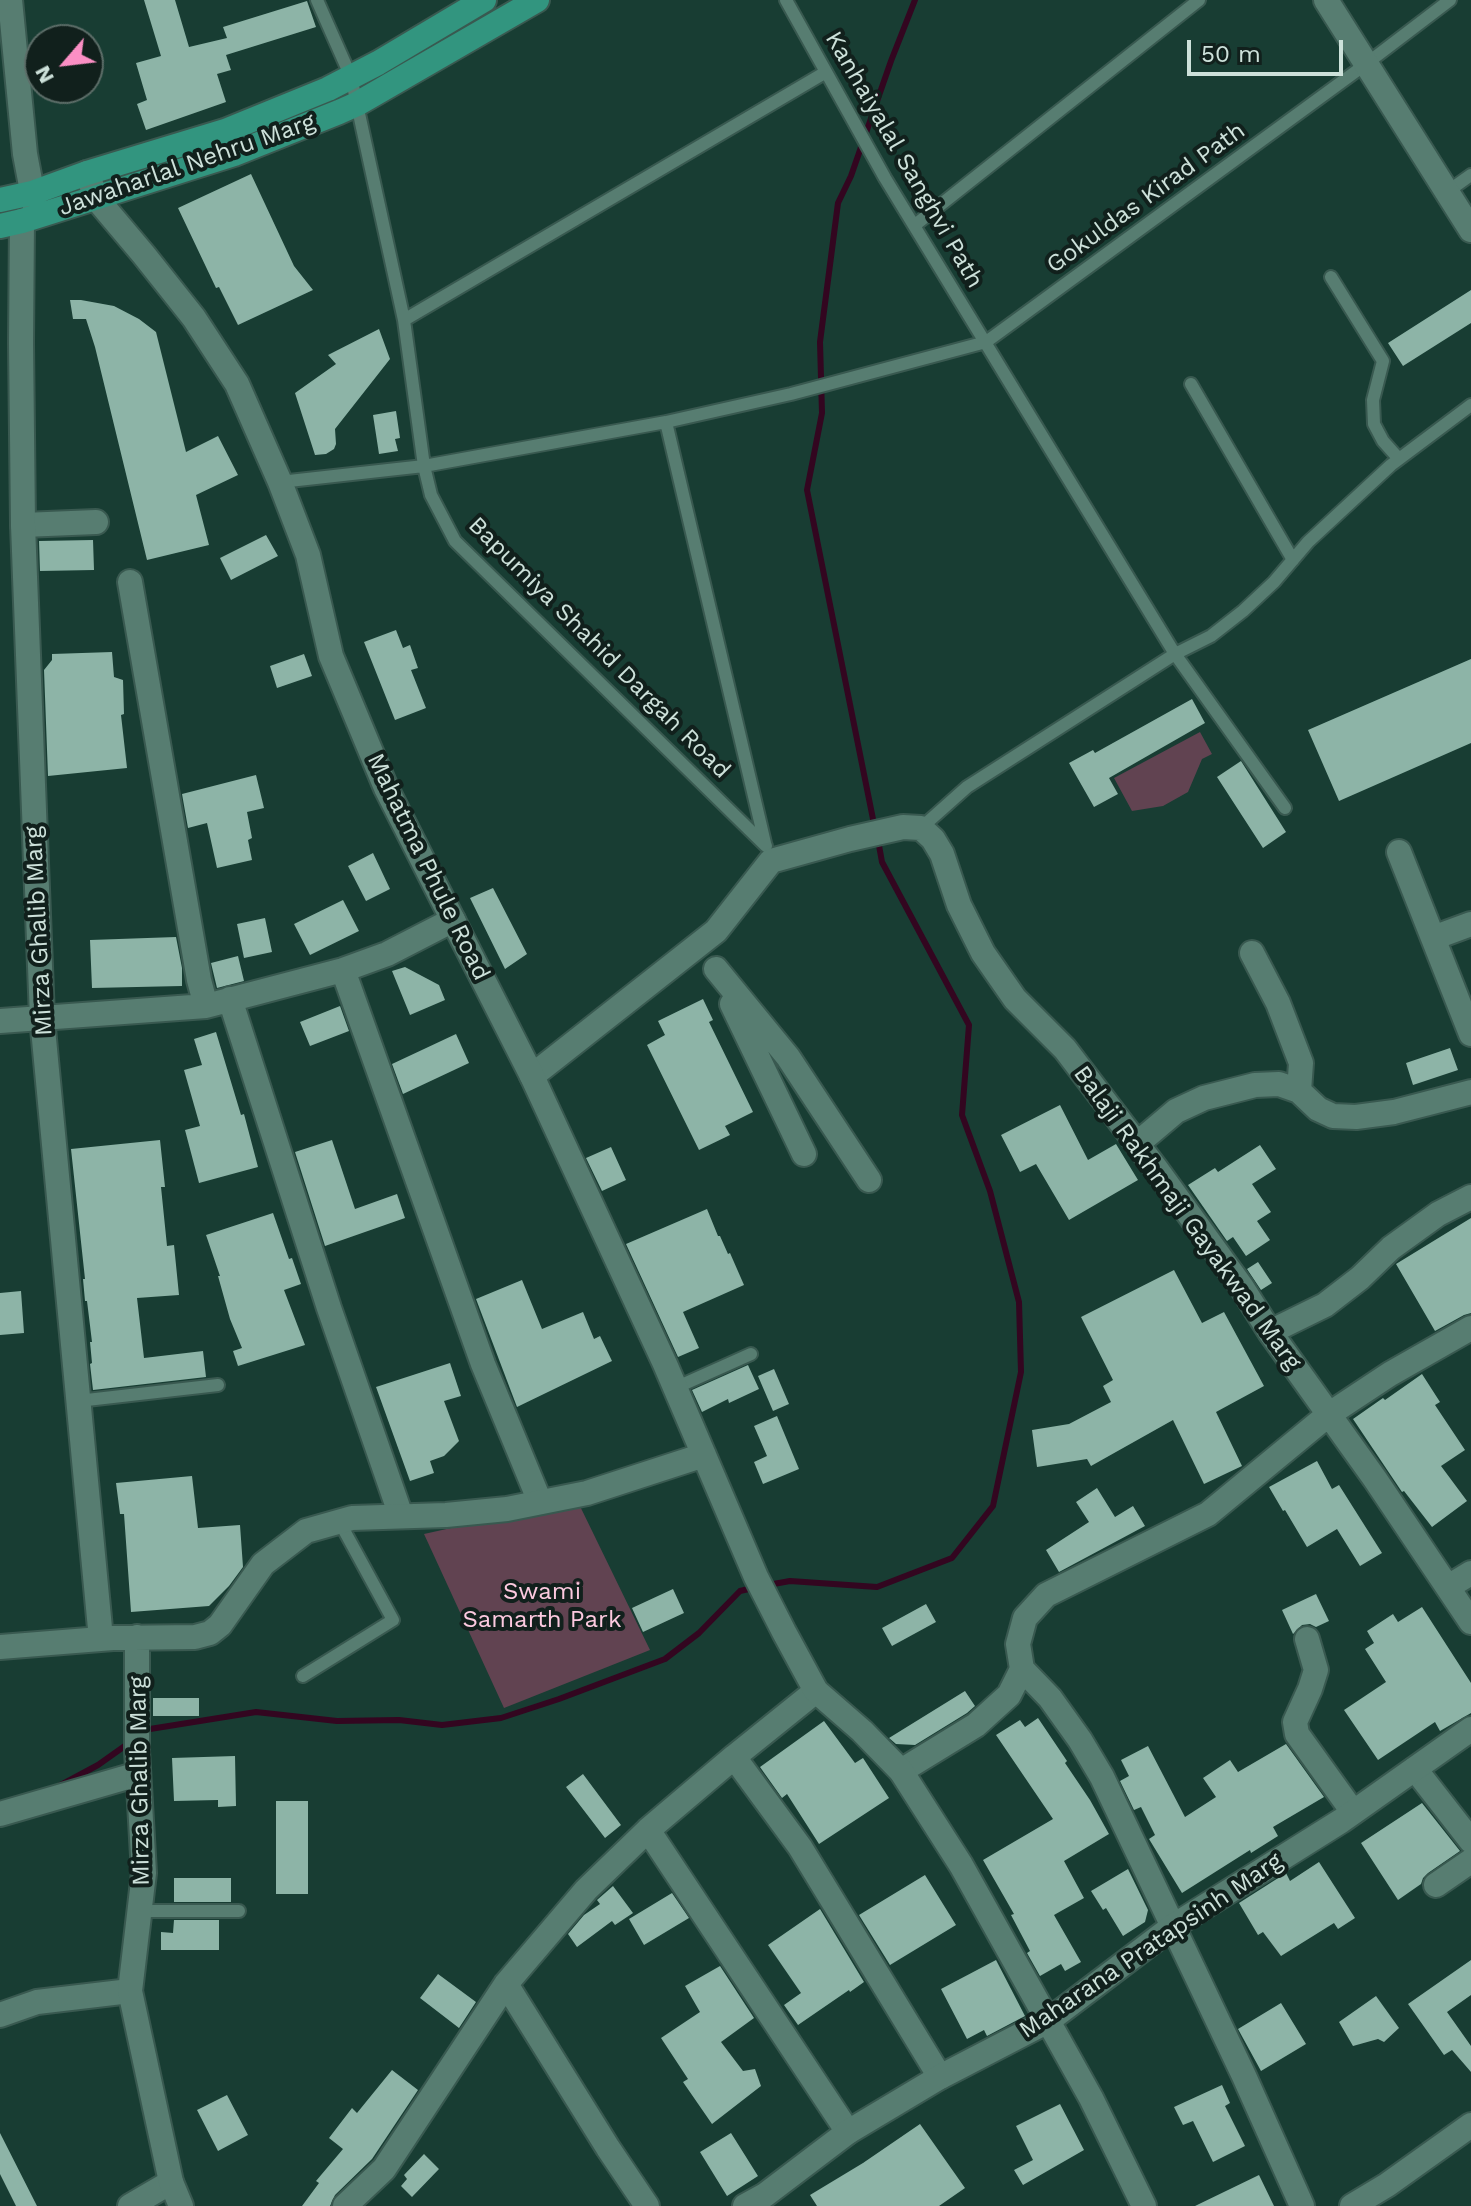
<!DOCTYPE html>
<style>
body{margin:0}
#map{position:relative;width:1471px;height:2206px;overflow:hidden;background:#183d33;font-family:"Work Sans",sans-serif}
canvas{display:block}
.north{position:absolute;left:24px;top:24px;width:80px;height:80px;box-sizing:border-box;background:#11201c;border:2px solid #5c6d68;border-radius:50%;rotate:242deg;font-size:22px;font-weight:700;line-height:32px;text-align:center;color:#cde1da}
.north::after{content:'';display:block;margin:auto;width:28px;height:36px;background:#fb8fc4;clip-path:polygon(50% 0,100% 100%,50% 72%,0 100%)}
.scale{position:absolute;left:1187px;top:40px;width:156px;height:36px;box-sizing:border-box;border:4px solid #cde1da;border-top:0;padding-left:10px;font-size:24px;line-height:28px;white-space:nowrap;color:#cde1da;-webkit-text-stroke:6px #11201c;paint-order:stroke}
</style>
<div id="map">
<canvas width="1471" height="2206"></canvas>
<div class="north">N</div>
<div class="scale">50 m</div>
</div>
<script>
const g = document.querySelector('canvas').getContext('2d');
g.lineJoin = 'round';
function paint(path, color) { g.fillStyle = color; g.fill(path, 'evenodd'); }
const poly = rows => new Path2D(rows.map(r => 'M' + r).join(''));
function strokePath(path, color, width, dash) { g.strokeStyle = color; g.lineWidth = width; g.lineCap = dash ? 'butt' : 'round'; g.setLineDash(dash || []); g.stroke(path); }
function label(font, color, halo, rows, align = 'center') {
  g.font = font + ' "Work Sans",sans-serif'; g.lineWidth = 8; g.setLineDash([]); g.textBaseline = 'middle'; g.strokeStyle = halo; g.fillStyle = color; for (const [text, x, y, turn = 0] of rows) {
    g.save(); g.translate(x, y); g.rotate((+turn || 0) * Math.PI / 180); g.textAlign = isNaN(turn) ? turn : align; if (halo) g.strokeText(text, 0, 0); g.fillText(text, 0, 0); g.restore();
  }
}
paint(poly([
 [1200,732,1212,754,1202,759,1188,792,1163,806,1132,811,1114,778],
 [577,1500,650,1650,504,1708,424,1534]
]), '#614351');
strokePath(poly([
 [875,829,807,490,822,413,820,342,838,203,851,176,891,61,915,0],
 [768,1585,790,1581,877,1587,952,1558,993,1506,1021,1372,1019,1302,990,1191,962,1115,969,1025,882,862,878,840],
 [145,1732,150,1729,256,1712,337,1721,399,1720,442,1725,501,1718,559,1699,665,1659,699,1633,740,1591,753,1588],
 [57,1787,98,1765,129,1743]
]), '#330620', 6);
paint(poly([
 [144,0,175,0,189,47,227,38,223,27,307,1,316,27,226,55,231,70,217,74,226,102,146,130,137,104,147,100,136,63,161,56],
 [251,174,294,266,313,290,238,325,219,287,216,288,178,208],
 [1471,290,1471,323,1403,366,1388,343],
 [70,300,81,300,114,306,139,319,156,332,186,452,218,436,238,475,196,495,209,545,147,560,95,347,86,319,73,319],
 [379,329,390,359,335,429,336,444,334,449,326,454,315,455,295,393,336,364,328,355],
 [396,411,400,438,395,439,398,451,379,454,373,415],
 [266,535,278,556,231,580,220,558],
 [93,540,94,570,40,571,39,541],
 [396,630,403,648,410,645,418,668,411,670,426,708,395,720,364,642],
 [112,652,114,677,123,680,124,714,121,715,127,768,48,776,44,670,52,660,52,654],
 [304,654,312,676,277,688,270,666],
 [1471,659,1471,743,1339,801,1308,730],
 [1192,699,1205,723,1109,778,1118,794,1094,807,1069,763,1093,750,1095,753],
 [1241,761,1286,832,1263,848,1217,777],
 [256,775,264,808,247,812,252,838,248,840,252,860,217,868,207,823,188,828,182,794],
 [373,853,390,889,366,901,348,866],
 [493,888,527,954,505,969,470,898],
 [343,900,359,931,310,955,294,924],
 [265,918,272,952,244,958,237,924],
 [176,937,182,968,182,986,92,988,90,940],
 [238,956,244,981,217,988,211,963],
 [405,967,439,985,445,1000,410,1015,392,971],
 [703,999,713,1020,709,1022,753,1112,725,1126,730,1135,699,1150,647,1045,665,1035,658,1021],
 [340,1006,349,1031,310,1046,300,1022],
 [216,1032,241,1115,244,1114,258,1167,199,1183,185,1130,200,1126,184,1070,202,1065,194,1039],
 [456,1034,469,1063,403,1094,392,1064],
 [1450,1048,1458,1070,1413,1085,1406,1063],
 [1060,1105,1088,1160,1116,1144,1138,1180,1069,1220,1036,1164,1020,1172,1001,1135],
 [160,1140,165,1187,161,1187,167,1246,174,1245,179,1295,137,1298,144,1358,203,1351,206,1377,93,1390,90,1364,92,1363,90,1342,92,1342,87,1301,85,1301,83,1279,85,1279,71,1149],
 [332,1140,355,1209,397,1194,405,1218,325,1246,295,1152],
 [1260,1145,1276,1169,1252,1184,1271,1212,1257,1221,1270,1240,1246,1256,1233,1237,1227,1241,1188,1185,1215,1168,1218,1172],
 [611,1147,626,1180,602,1191,586,1158],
 [707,1209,718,1236,720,1236,728,1254,730,1253,744,1285,683,1312,699,1348,678,1357,626,1244],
 [273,1213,289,1259,292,1258,301,1284,284,1290,305,1345,238,1366,233,1351,242,1348,230,1319,218,1276,220,1276,206,1235],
 [1471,1218,1471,1313,1464,1315,1435,1331,1396,1264],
 [1258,1262,1272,1283,1261,1290,1247,1269],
 [1174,1270,1202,1323,1224,1312,1264,1386,1216,1412,1242,1466,1204,1484,1173,1420,1091,1466,1087,1459,1037,1467,1032,1430,1069,1424,1111,1402,1103,1386,1113,1380,1081,1317],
 [522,1280,542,1329,583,1312,594,1339,600,1336,612,1361,517,1407,476,1299],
 [21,1291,24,1333,0,1335,0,1293],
 [450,1363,461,1396,444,1401,459,1441,444,1456,430,1461,434,1473,410,1481,376,1387],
 [748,1365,759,1389,729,1403,728,1399,702,1412,692,1390],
 [774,1369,789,1404,773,1411,758,1376],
 [1422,1374,1440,1402,1435,1405,1465,1450,1441,1466,1467,1501,1432,1527,1404,1491,1402,1492,1353,1419,1383,1398,1385,1400],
 [777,1416,799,1469,763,1484,754,1462,767,1456,754,1426],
 [1317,1461,1332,1489,1339,1485,1382,1553,1360,1566,1337,1529,1307,1547,1285,1510,1283,1511,1269,1487],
 [192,1476,198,1528,240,1525,243,1567,229,1586,209,1606,131,1612,124,1514,120,1514,116,1483],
 [1097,1488,1115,1517,1133,1506,1145,1526,1059,1572,1046,1550,1089,1522,1076,1502],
 [673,1589,684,1613,643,1632,632,1608],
 [1316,1594,1329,1621,1316,1627,1310,1624,1302,1625,1293,1634,1282,1610],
 [926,1604,936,1622,892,1646,882,1628],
 [1422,1607,1471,1683,1471,1713,1440,1731,1435,1722,1378,1760,1344,1710,1386,1682,1365,1649,1374,1643,1367,1631,1393,1614,1398,1622],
 [965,1691,975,1706,967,1713,915,1745,896,1744,889,1738],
 [153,1698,199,1698,199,1716,153,1716],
 [1038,1718,1067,1761,1065,1763,1090,1800,1109,1834,1064,1861,1084,1898,1054,1915,1081,1962,1065,1971,1061,1964,1040,1976,1027,1953,1030,1951,1011,1915,1014,1914,983,1860,1053,1819,996,1735,1020,1720,1025,1727],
 [824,1721,855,1763,863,1758,889,1798,819,1844,787,1794,782,1798,760,1767],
 [1286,1744,1324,1797,1273,1827,1278,1836,1251,1853,1250,1850,1182,1893,1149,1839,1155,1835,1141,1807,1134,1810,1120,1781,1129,1776,1121,1760,1148,1746,1185,1817,1216,1797,1203,1778,1230,1760,1238,1772],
 [235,1756,236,1806,218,1807,218,1800,174,1801,172,1758],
 [583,1774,621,1825,605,1838,566,1787],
 [276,1801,308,1801,308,1894,276,1894],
 [1422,1803,1460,1851,1428,1873,1423,1878,1421,1884,1398,1900,1361,1843],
 [1319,1862,1355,1918,1338,1929,1334,1923,1281,1956,1263,1932,1258,1935,1239,1903,1286,1873,1290,1881],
 [1128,1869,1148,1910,1145,1922,1123,1936,1106,1908,1103,1910,1091,1891],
 [925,1875,956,1925,890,1965,859,1915],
 [174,1878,231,1878,231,1902,174,1902],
 [613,1886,633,1913,615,1925,612,1921,577,1947,568,1934,584,1915,600,1904,597,1900],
 [672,1893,689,1918,644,1945,629,1919],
 [820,1909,864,1982,850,1992,849,1990,798,2025,784,2005,801,1993,768,1945],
 [174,1920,219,1920,219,1950,161,1950,161,1932,173,1933],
 [996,1960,1025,2016,987,2036,984,2030,967,2039,941,1989],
 [1471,1960,1471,1995,1447,2012,1471,2046,1471,2072,1452,2050,1444,2055,1408,2004],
 [720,1966,754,2018,721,2042,743,2071,755,2069,761,2086,712,2124,683,2082,688,2079,661,2038,700,2012,685,1986],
 [438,1974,476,2002,459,2028,420,1998],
 [1376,1996,1399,2028,1384,2042,1378,2039,1353,2046,1339,2022],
 [1281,2003,1306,2044,1261,2071,1238,2029],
 [392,2070,418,2090,372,2159,335,2195,330,2206,302,2206,319,2183,316,2181,343,2149,329,2138,352,2108,357,2113],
 [1222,2085,1230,2103,1225,2106,1245,2146,1213,2162,1193,2121,1183,2125,1174,2107],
 [227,2095,248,2135,218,2151,197,2110],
 [1060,2104,1084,2150,1023,2185,1014,2170,1033,2160,1016,2126],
 [920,2124,965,2188,939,2206,817,2206,810,2195,863,2163],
 [0,2133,37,2206,16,2206,0,2174],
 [731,2133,758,2176,727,2196,700,2152],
 [424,2154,439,2169,412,2197,401,2186,407,2179,404,2175],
 [1259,2175,1274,2206,1195,2206]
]), '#8db4a7');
const lane = poly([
 [317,0,351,77,404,320,424,466,431,495,455,541,766,846],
 [786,0,885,178,1175,654,1285,808],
 [1447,192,1471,175],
 [915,225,1199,0],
 [1331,277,1383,361,1373,400,1374,424,1383,441,1399,459],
 [404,320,826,72],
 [1191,384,1293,560],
 [666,422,765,843],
 [280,482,424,466,666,422,791,394,986,342,1366,64,1450,0],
 [921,828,967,787,1175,654,1211,636,1243,611,1274,582,1308,542,1391,465,1471,405],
 [675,1388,751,1354],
 [78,1401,218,1385],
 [303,1676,393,1620,339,1521],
 [140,1911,239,1911]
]);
const street = poly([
 [1326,0,1471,230],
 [23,525,96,522],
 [130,582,199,980,206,1006],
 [1399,852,1471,1034],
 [1433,938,1471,924],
 [1252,953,1278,1003,1301,1063,1299,1091],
 [716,969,788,1057,869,1180],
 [343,970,483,1364,540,1502],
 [230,999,329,1308,401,1516],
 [732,1004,804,1154],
 [0,1021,206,1006,343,970,387,954,453,920],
 [532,1076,716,931,771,861,850,839,903,827,921,828,933,839,942,854,959,905,983,953,1015,999,1065,1049,1157,1170,1241,1286,1270,1332,1375,1479,1471,1622],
 [1137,1144,1176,1111,1204,1098,1255,1085,1279,1084,1299,1091,1318,1109,1333,1116,1356,1117,1394,1112,1471,1092],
 [1270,1332,1325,1305,1360,1278,1391,1248,1438,1214,1471,1197],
 [1448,1587,1471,1573],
 [1307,1639,1316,1670,1310,1689,1295,1722,1297,1734,1353,1812],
 [1022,1669,1050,1698,1080,1740,1102,1777,1244,2076,1302,2206],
 [734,1757,800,1847,940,2077],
 [1415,1769,1471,1841],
 [901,1771,976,1725,1009,1695,1022,1669,1018,1644,1025,1618,1046,1595,1208,1514,1328,1415,1390,1374,1471,1328],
 [0,1814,138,1774],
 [648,1830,848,2132],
 [1436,1885,1471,1861],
 [506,1984,608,2148,647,2206],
 [0,2015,37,2002,130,1991],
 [130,2206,171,2182],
 [345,2206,384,2169,506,1984,586,1890,648,1830,734,1757,816,1691],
 [1352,2206,1387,2185,1471,2125]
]);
const secondary = poly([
 [10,0,25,154,36,212],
 [87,173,96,198,144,255,194,318,237,384,280,482,308,555,331,656,386,788,532,1076,665,1364,756,1577,784,1632,816,1691,862,1731,901,1771,961,1865,1091,2098,1144,2206],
 [22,221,21,343,23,525,42,1018,101,1639],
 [137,1637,137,1751,144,1873,130,1991,171,2182,181,2206],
 [0,1647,113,1638,195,1637,210,1633,220,1625,263,1564,306,1531,352,1518,446,1515,507,1509,587,1493,704,1455],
 [745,2206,765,2195,848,2132,940,2077,1048,2021,1172,1927,1341,1821,1471,1729]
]);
const primary = poly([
 [0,200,32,193,87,173,225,131,328,89,378,63,484,0],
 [0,226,22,221,234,154,339,112,357,104,537,0]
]);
strokePath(lane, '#395950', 16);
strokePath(street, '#395950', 28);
strokePath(secondary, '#395950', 28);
strokePath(primary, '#395950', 28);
strokePath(lane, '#577d71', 12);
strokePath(street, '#577d71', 24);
strokePath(secondary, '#577d71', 24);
strokePath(primary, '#32957f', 24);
label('24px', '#cde1da', '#11201c', [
 ["Kanhaiyalal Sanghvi Path",904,160,60],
 ["Jawaharlal Nehru Marg",187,165,-19],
 ["Gokuldas Kirad Path",1146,198,-36],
 ["Bapumiya Shahid Dargah Road",599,648,45],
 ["Mahatma Phule Road",428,867,64],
 ["Mirza Ghalib Marg",39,931,-93],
 ["Balaji Rakhmaji Gayakwad Marg",1187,1218,54],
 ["Mirza Ghalib Marg",140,1781,-91],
 ["Maharana Pratapsinh Marg",1151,1946,-34]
]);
label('24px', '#fcc9df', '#11201c', [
 ["Swami",542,1592],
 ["Samarth Park",542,1620]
]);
</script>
